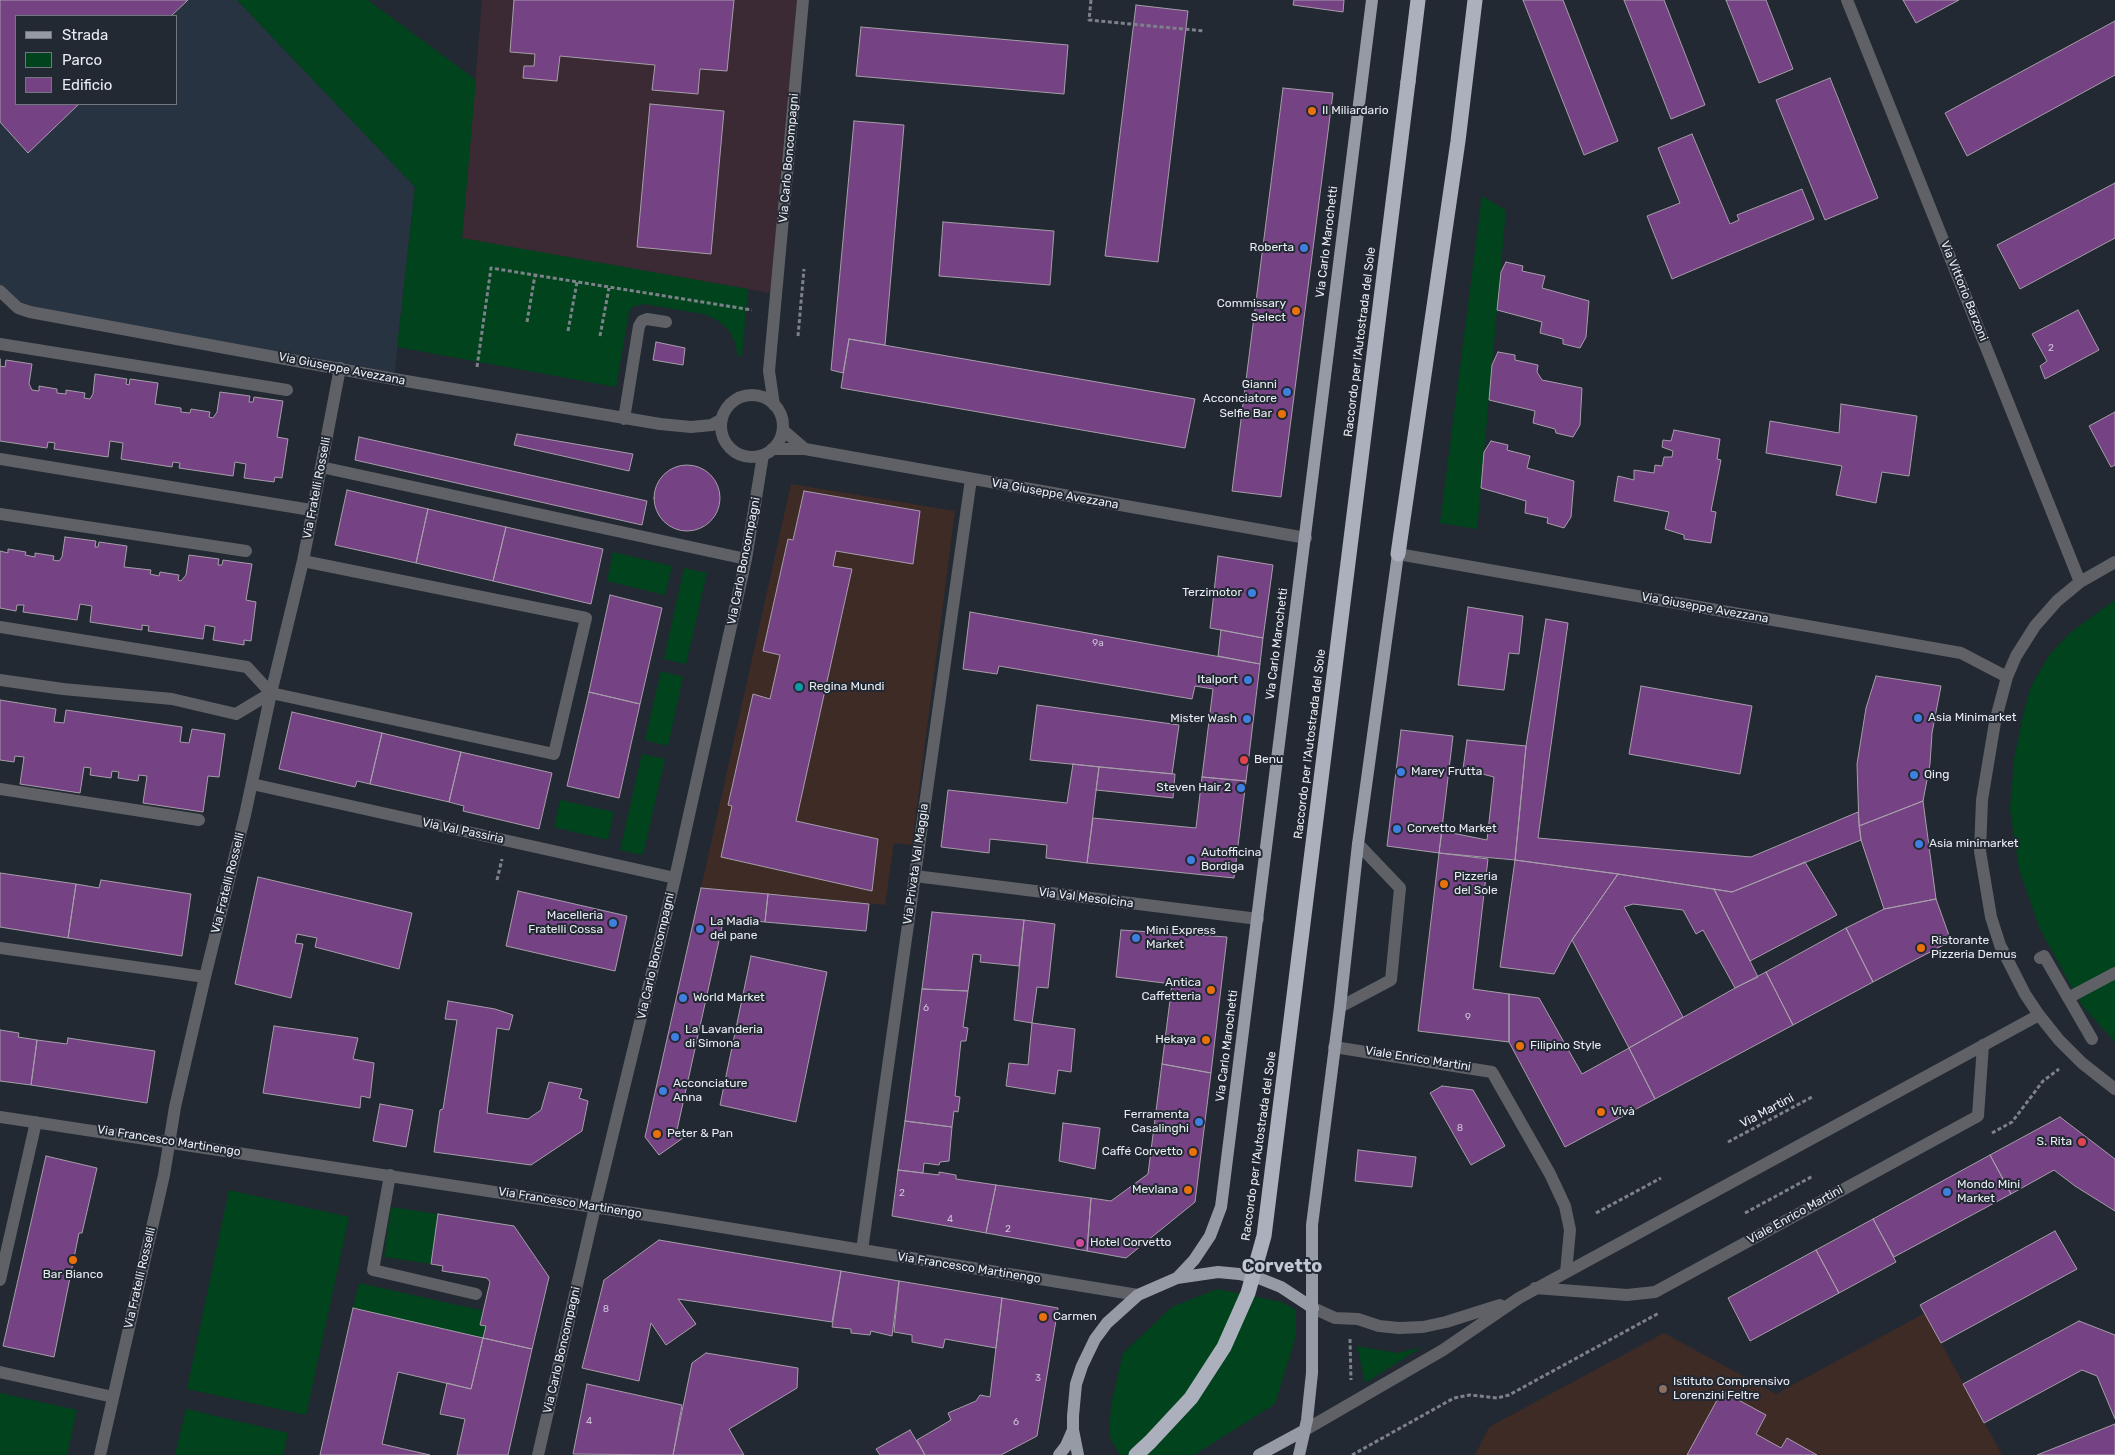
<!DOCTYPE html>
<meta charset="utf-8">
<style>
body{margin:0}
#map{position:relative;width:2115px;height:1455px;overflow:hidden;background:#222932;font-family:Rubik,sans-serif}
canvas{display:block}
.legend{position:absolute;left:15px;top:15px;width:162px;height:90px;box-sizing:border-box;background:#222932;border:1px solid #72777f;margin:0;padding:6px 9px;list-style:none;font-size:15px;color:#e9edf3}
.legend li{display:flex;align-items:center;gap:10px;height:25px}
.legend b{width:25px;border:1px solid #72777f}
</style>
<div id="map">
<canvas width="2115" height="1455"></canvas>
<ul class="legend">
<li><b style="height:6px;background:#969aa4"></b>Strada</li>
<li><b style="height:14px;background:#01431c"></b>Parco</li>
<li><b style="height:14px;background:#754284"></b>Edificio</li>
</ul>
</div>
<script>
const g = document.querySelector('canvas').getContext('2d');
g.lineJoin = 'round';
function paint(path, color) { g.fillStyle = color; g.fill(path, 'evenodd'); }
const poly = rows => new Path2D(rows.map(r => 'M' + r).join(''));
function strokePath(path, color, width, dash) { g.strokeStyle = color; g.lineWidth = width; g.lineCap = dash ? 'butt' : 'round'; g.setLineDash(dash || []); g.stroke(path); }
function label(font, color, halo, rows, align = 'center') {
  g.font = font + ' Rubik,sans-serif'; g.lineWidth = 4; g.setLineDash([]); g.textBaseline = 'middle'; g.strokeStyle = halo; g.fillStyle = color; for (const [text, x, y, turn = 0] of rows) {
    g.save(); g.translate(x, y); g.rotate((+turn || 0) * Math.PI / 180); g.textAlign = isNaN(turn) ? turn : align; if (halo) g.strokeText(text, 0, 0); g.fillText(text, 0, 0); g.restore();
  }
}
paint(poly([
 [482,0,803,0,776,294,462,239]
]), '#3b2a33');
paint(poly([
 [0,0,237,0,415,187,394,379,30,312,0,291],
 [16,16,176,16,176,104,16,104]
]), '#273340');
paint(poly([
 [791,484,955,511,912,845,894,843,885,905,701,888],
 [1925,1313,2002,1455,1475,1455,1489,1427,1664,1333,1776,1394]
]), '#3e2b26');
paint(poly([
 [237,0,368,0,476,80,462,238,748,289,742,356,738,356,735,342,728,329,717,320,704,314,644,304,632,307,629,312,616,387,397,347,415,187],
 [1482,196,1506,210,1477,529,1440,523],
 [613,552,672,566,665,595,607,581],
 [684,568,707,573,686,664,664,659],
 [2115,600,2115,1042,2081,1004,2039,927,2019,869,2010,809,2014,759,2023,716,2031,686,2050,654,2071,632],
 [661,671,683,677,668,746,645,740],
 [642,754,665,759,643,855,620,850],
 [560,800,614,812,608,840,554,827],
 [229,1190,349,1217,306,1415,187,1389],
 [391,1207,438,1214,431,1264,384,1257],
 [359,1283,484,1311,480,1325,486,1326,483,1338,353,1308],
 [1217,1289,1282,1302,1296,1310,1296,1335,1275,1404,1194,1455,1120,1455,1109,1436,1111,1405,1123,1353,1172,1307],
 [1357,1346,1397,1353,1422,1347,1365,1383],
 [0,1393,77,1410,67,1455,0,1455],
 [186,1409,288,1433,283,1455,175,1455]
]), '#01431c');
const building = poly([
 [0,0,188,0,171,16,16,16,16,104,79,104,28,153,0,122,0,0],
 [514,0,734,0,727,71,700,69,698,94,652,90,655,65,560,56,557,81,523,78,524,66,534,66,535,54,510,52,514,0],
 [1294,0,1344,0,1343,12,1293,5,1294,0],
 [1523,0,1563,0,1618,141,1584,155,1523,0],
 [1624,0,1664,0,1705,105,1671,119,1624,0],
 [1726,0,1766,0,1793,69,1759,83,1726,0],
 [1903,0,1959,0,1916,23,1903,0],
 [1136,5,1188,11,1158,262,1105,256,1136,5],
 [2115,21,2115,75,1967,156,1945,113,2115,21],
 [861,27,1068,45,1064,94,856,76,861,27],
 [1830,78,1878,198,1825,220,1776,100,1830,78],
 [1283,88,1333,93,1281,497,1232,491,1283,88],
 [650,104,724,111,711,254,637,247,650,104],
 [854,121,904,125,885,345,849,339,843,373,831,370,854,121],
 [1692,134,1730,224,1739,220,1737,215,1802,189,1814,219,1672,279,1647,216,1680,203,1658,148,1692,134],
 [2115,183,2115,238,2020,289,1997,245,2115,183],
 [943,222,1054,231,1050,285,939,276,943,222],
 [1506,262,1523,266,1522,271,1545,276,1542,288,1589,301,1586,337,1580,348,1563,344,1563,339,1540,333,1542,322,1497,310,1501,272,1506,262],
 [2078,310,2099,350,2045,379,2040,366,2047,361,2032,334,2078,310],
 [849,339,1195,399,1185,448,841,388,849,339],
 [656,342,685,348,683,365,653,360,656,342],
 [1498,352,1515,355,1515,360,1538,365,1537,372,1542,380,1582,388,1580,425,1573,437,1556,433,1555,429,1533,423,1535,411,1489,400,1492,365,1498,352],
 [0,359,0,366,5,367,6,360,32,364,29,384,32,390,39,391,39,386,57,389,57,393,66,394,66,390,85,393,84,398,90,399,93,394,95,374,127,379,126,384,129,385,130,379,158,383,155,404,181,408,181,412,190,413,191,409,210,412,209,417,213,418,217,412,220,392,250,396,249,402,253,402,254,397,283,401,277,437,288,439,282,478,275,477,274,482,244,478,246,464,235,462,233,476,179,468,180,463,173,462,172,467,121,459,123,443,110,441,108,457,54,449,55,443,48,442,47,448,0,441,0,359],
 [1841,404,1917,416,1909,476,1882,472,1876,503,1836,495,1842,466,1766,453,1770,421,1839,433,1841,404],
 [2115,412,2115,465,2111,467,2089,426,2115,412],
 [1674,430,1720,439,1717,459,1721,460,1711,511,1716,512,1711,543,1684,539,1684,535,1665,529,1669,512,1614,501,1618,476,1634,480,1634,470,1654,473,1655,465,1662,466,1664,457,1672,457,1673,451,1662,447,1663,440,1671,441,1674,430],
 [517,434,633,454,629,471,514,445,517,434],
 [359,437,647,501,642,525,355,460,359,437],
 [1491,441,1508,445,1507,450,1530,456,1527,468,1574,481,1571,517,1564,528,1547,523,1548,518,1525,513,1526,501,1481,488,1484,452,1491,441],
 '654 498a33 33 0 1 1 66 0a33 33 0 1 1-66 0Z',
 [347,490,428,509,416,563,335,545,347,490],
 [804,491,920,511,913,564,836,551,833,566,852,569,796,821,878,839,872,891,721,857,732,806,728,805,753,694,770,699,780,655,763,651,788,539,793,540,804,491],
 [428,509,506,527,493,581,416,563,428,509],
 [506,527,603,549,591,604,493,581,506,527],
 [65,537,96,541,95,547,98,547,99,542,127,546,124,567,151,570,150,574,159,576,160,572,179,575,178,580,181,581,186,575,189,555,219,559,218,565,222,565,223,560,252,564,246,600,256,602,251,641,244,640,244,645,213,640,215,627,205,625,203,639,148,631,149,626,142,625,142,630,90,622,92,606,80,604,77,620,23,612,24,605,17,605,16,611,0,608,0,551,8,553,8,549,26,552,25,555,35,557,35,553,54,556,53,560,59,561,62,557,65,537],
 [1218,556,1273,565,1263,638,1210,628,1218,556],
 [610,595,662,608,640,704,589,692,610,595],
 [1468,607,1523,616,1519,654,1509,653,1504,690,1458,685,1468,607],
 [970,612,1260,664,1246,781,1202,777,1213,689,1195,686,1192,699,999,666,997,674,963,669,970,612],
 [1546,619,1568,623,1538,838,1751,857,1858,812,1861,840,1732,892,1618,874,1515,860,1526,746,1546,619],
 [1221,630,1263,638,1260,664,1218,656,1221,630],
 [1876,676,1941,686,1932,733,1930,764,1923,801,1859,826,1857,764,1866,708,1876,676],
 [1641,686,1752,706,1740,774,1629,754,1641,686],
 [589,692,640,704,619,798,567,786,589,692],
 [0,700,56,709,54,722,64,723,66,710,182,727,180,742,189,743,192,729,225,734,219,777,208,776,203,812,143,803,147,776,139,775,138,781,118,778,119,772,112,771,111,778,90,775,91,768,84,767,80,793,20,784,24,757,15,756,14,762,0,760,0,700],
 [1037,705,1179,725,1172,774,1030,760,1037,705],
 [292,712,382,733,370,784,357,781,355,787,279,769,292,712],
 [1401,730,1453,736,1439,853,1387,846,1401,730],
 [382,733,461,752,449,802,370,784,382,733],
 [1467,740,1526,746,1515,860,1439,853,1442,831,1487,840,1494,777,1463,769,1467,740],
 [461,752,552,773,539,829,463,811,464,806,449,802,461,752],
 [1073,764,1099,767,1087,863,1046,858,1047,845,990,839,989,853,941,847,948,790,1067,803,1073,764],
 [1099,767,1175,774,1173,798,1096,790,1099,767],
 [1202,777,1246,781,1234,878,1087,863,1093,818,1196,828,1202,777],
 [1923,801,1936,899,1884,909,1861,840,1859,826,1923,801],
 [1439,853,1488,859,1473,989,1509,994,1509,1042,1418,1031,1439,853],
 [1515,860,1618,874,1572,940,1554,974,1500,967,1515,860],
 [1805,862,1837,915,1750,961,1714,889,1732,892,1805,862],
 [0,873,76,884,68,938,0,927,0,873],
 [1618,874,1714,889,1758,977,1735,988,1703,930,1696,934,1683,910,1633,904,1624,907,1683,1017,1629,1048,1572,940,1618,874],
 [258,877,412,913,399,969,315,947,317,938,297,934,295,943,303,944,291,998,235,984,258,877],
 [101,880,191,894,182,956,68,938,76,884,99,888,101,880],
 [701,888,768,894,765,922,724,918,677,1130,683,1138,659,1155,645,1137,701,888],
 [518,891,627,916,615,971,506,946,518,891],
 [768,894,869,904,866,931,765,922,768,894],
 [1936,899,1951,941,1873,982,1846,928,1884,909,1936,899],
 [932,912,1024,920,1019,966,980,962,981,955,973,954,968,991,922,989,932,912],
 [1024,920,1055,924,1048,988,1037,987,1032,1023,1014,1020,1024,920],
 [1846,928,1873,982,1793,1025,1766,972,1846,928],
 [1121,930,1227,937,1211,1073,1162,1064,1172,984,1116,977,1121,930],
 [751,956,827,972,796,1122,720,1105,751,956],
 [1766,972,1793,1025,1655,1099,1629,1048,1735,988,1766,972],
 [922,989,968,991,963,1027,968,1028,966,1041,961,1041,955,1096,960,1097,958,1112,954,1111,952,1127,905,1121,922,989],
 [1509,994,1539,998,1582,1074,1629,1048,1655,1099,1565,1147,1509,1042,1509,994],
 [448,1001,495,1009,513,1015,509,1030,497,1028,487,1113,528,1119,541,1110,549,1082,582,1089,579,1098,588,1101,582,1131,531,1165,434,1152,440,1110,443,1109,457,1020,445,1019,448,1001],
 [1032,1023,1075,1029,1071,1072,1058,1070,1055,1094,1006,1086,1009,1063,1028,1065,1032,1023],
 [274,1026,358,1038,353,1059,374,1063,370,1098,361,1096,360,1108,263,1093,274,1026],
 [0,1030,19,1033,18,1037,37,1040,31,1085,0,1081,0,1030],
 [68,1038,155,1051,147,1103,31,1085,37,1040,67,1044,68,1038],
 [1162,1064,1211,1073,1195,1202,1126,1258,1087,1251,1091,1198,1111,1201,1148,1174,1162,1064],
 [1442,1086,1473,1090,1505,1146,1471,1165,1430,1093,1442,1086],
 [380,1104,413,1110,406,1147,373,1141,380,1104],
 [2060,1117,2115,1159,2115,1211,2075,1186,2054,1170,2011,1194,1990,1155,2060,1117],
 [905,1121,952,1127,949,1161,940,1162,939,1165,924,1163,923,1173,898,1170,905,1121],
 [1063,1123,1100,1128,1095,1169,1059,1161,1063,1123],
 [1358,1150,1416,1157,1412,1187,1355,1181,1358,1150],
 [1990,1155,2011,1194,1894,1257,1873,1219,1990,1155],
 [46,1156,97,1168,82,1233,79,1233,54,1357,3,1346,46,1156],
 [898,1170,939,1175,939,1172,956,1175,956,1179,996,1185,986,1233,892,1216,898,1170],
 [996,1185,1091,1198,1087,1251,986,1233,996,1185],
 [438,1214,514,1226,549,1277,532,1349,483,1338,486,1326,480,1325,490,1282,487,1278,442,1271,443,1266,431,1264,438,1214],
 [1873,1219,1896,1262,1839,1293,1816,1250,1873,1219],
 [2055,1231,2077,1269,1941,1343,1920,1305,2055,1231],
 [659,1240,841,1271,832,1322,678,1299,696,1324,666,1345,651,1323,639,1381,582,1368,604,1280,659,1240],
 [1816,1250,1839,1293,1750,1341,1728,1298,1816,1250],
 [841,1271,899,1281,892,1336,871,1331,870,1335,851,1333,851,1329,832,1327,841,1271],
 [899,1281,1002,1298,996,1348,945,1339,943,1348,912,1342,912,1335,894,1332,899,1281],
 [1002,1298,1058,1308,1037,1436,1001,1455,925,1455,917,1440,951,1420,948,1413,976,1401,980,1395,990,1397,1002,1298],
 [353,1308,483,1338,471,1389,398,1372,382,1444,430,1455,320,1455,353,1308],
 [2079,1321,2115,1335,2115,1419,2097,1376,2082,1370,1984,1423,1963,1384,2079,1321],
 [483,1338,532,1349,508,1455,457,1455,465,1419,440,1414,447,1383,471,1389,483,1338],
 [706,1353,798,1368,797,1388,729,1429,744,1455,673,1455,692,1363,706,1353],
 [587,1384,682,1405,673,1455,573,1454,587,1384],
 [1722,1391,1766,1415,1756,1434,1781,1448,1787,1438,1817,1455,1687,1455,1722,1391],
 [2115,1424,2115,1455,2037,1455,2115,1424],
 [910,1430,925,1455,880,1455,876,1449,910,1430]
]);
paint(building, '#754284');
strokePath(building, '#a69ea9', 1);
strokePath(poly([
 [1091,0,1089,20,1204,31],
 [527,322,535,275],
 [568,331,577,282],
 [600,336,609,288],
 [798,336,804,269],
 [477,367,491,268,752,310],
 [497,880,502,859],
 [1992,1133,2012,1122,2043,1081,2059,1069],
 [1728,1142,1814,1096],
 [1596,1213,1661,1178],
 [1745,1213,1813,1176],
 [1350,1339,1351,1380],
 [1352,1455,1454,1398,1470,1395,1497,1398,1509,1395,1659,1313]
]), '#7d828a', 3, [4, 2.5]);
strokePath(poly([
 [1847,0,2080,582],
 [0,291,18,308,30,312,394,379,660,424,691,427,712,425,722,419],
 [0,344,287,390],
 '721 426a31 31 0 1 1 62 0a31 31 0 1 1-62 0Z',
 [774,405,769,371,803,0],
 [624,419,639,326,642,321,647,319,666,322],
 [783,430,805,449],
 [772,449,805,449,1306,538],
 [0,459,311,510],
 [321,467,746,559],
 [0,514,246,551],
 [1398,554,1961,653,2007,677],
 [2115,562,2080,582,2057,601,2035,626,2016,656,2007,677,1995,722,1982,800,1980,851,1991,917,2000,945,2025,994,2039,1015,2059,1040,2082,1063,2115,1089],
 [0,627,247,667,271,693,554,754,586,618,303,561],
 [0,680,63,689,172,699,236,714,271,693],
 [252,784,675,878],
 [0,789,199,820],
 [915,876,1258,919],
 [0,948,205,977],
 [2040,958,2044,956,2092,1039],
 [2068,998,2115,973],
 [1340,1007,1391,980,1400,888,1358,844],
 [1334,1047,1492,1072,1550,1174,1565,1206,1570,1230,1566,1272],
 [0,1117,666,1218,1138,1295],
 [390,1175,373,1270,476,1294],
 [862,1250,971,479],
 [0,1280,36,1122],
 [1535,1288,1627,1295,1655,1292,1978,1116,1983,1045],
 [1313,1308,1335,1318,1358,1319,1379,1326,1399,1328,1423,1327,1446,1322,1500,1305],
 [0,1372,113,1397],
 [1305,1430,1443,1350,1519,1298,2039,1015],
 [100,1455,164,1175,175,1107,205,977,245,815,271,693,303,561,340,368],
 [538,1455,595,1207,675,878,746,559,763,455]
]), '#5f6166', 12);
strokePath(poly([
 [1177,1278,1194,1260,1210,1236,1221,1207,1372,0],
 [1059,1455,1066,1446,1073,1430],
 [1078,1455,1073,1430,1073,1416,1076,1384,1082,1366,1095,1339,1107,1323,1138,1295,1177,1278,1218,1272,1239,1274,1261,1279,1281,1287,1313,1308],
 [1259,1455,1305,1430],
 [1299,1455,1307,1420,1312,1373,1312,1225,1340,1007,1358,844,1398,554]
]), '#969aa4', 12);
strokePath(poly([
 [1408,82,1418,0],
 [1398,554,1458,141,1475,0]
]), '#abb0bc', 15);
strokePath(poly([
 [1136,1455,1150,1442,1191,1398,1224,1347,1248,1293,1264,1236,1408,82]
]), '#abb0bc', 15);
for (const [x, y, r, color] of [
 [1312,111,5,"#e8710a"],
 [1304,248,5,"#3f7fe0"],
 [1296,311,5,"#e8710a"],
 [1287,392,5,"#3f7fe0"],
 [1282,414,5,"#e8710a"],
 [1252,593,5,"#3f7fe0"],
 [1248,680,5,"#3f7fe0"],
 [799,687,5,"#0f9aa8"],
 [1918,718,5,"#3f7fe0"],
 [1247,719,5,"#3f7fe0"],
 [1244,760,5,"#e0444e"],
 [1401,772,5,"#3f7fe0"],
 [1914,775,5,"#3f7fe0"],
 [1241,788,5,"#3f7fe0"],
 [1397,829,5,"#3f7fe0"],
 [1919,844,5,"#3f7fe0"],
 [1191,860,5,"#3f7fe0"],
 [1444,884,5,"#e8710a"],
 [613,923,5,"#3f7fe0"],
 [700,929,5,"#3f7fe0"],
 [1136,938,5,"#3f7fe0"],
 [1921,948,5,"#e8710a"],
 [1211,990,5,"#e8710a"],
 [683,998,5,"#3f7fe0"],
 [675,1037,5,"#3f7fe0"],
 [1206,1040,5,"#e8710a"],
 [1520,1046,5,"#e8710a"],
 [663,1091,5,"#3f7fe0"],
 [1601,1112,5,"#e8710a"],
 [1199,1122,5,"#3f7fe0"],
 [657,1134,5,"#e8710a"],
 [2082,1142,5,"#e0444e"],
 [1193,1152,5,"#e8710a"],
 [1188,1190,5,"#e8710a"],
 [1947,1192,5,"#3f7fe0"],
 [1080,1243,5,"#d1479c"],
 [73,1260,5,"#e8710a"],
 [1043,1317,5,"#e8710a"],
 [1663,1389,5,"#8d6e63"]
]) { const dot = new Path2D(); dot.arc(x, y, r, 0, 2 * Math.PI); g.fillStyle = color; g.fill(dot); strokePath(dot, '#222932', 2); }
label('10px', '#ccc2d7', null, [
 ["2",2051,348],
 ["9a",1098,643],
 ["6",926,1008],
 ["9",1468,1017],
 ["8",1460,1128],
 ["2",902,1193],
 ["4",950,1219],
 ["2",1008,1229],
 ["8",606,1309],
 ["3",1038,1378],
 ["4",589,1421],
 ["6",1016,1422]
]);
label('12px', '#e9edf3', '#222932', [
 ["Il Miliardario",1322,111],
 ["Roberta",1294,248,"right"],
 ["Commissary",1286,304,"right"],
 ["Select",1286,318,"right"],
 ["Gianni",1277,385,"right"],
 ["Acconciatore",1277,399,"right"],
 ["Selfie Bar",1272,414,"right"],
 ["Terzimotor",1242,593,"right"],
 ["Italport",1238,680,"right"],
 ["Regina Mundi",809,687],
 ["Asia Minimarket",1928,718],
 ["Mister Wash",1237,719,"right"],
 ["Benu",1254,760],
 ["Marey Frutta",1411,772],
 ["Qing",1924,775],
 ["Steven Hair 2",1231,788,"right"],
 ["Corvetto Market",1407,829],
 ["Asia minimarket",1929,844],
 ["Autofficina",1201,853],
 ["Bordiga",1201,867],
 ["Pizzeria",1454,877],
 ["del Sole",1454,891],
 ["Macelleria",603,916,"right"],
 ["Fratelli Cossa",603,930,"right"],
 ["La Madia",710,922],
 ["del pane",710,936],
 ["Mini Express",1146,931],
 ["Market",1146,945],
 ["Ristorante",1931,941],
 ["Pizzeria Demus",1931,955],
 ["Antica",1201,983,"right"],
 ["Caffetteria",1201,997,"right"],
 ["World Market",693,998],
 ["La Lavanderia",685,1030],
 ["di Simona",685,1044],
 ["Hekaya",1196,1040,"right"],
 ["Filipino Style",1530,1046],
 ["Acconciature",673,1084],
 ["Anna",673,1098],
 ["Vivà",1611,1112],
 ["Ferramenta",1189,1115,"right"],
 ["Casalinghi",1189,1129,"right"],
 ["Peter & Pan",667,1134],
 ["S. Rita",2072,1142,"right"],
 ["Caffé Corvetto",1183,1152,"right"],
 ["Mondo Mini",1957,1185],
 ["Market",1957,1199],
 ["Mevlana",1178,1190,"right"],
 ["Hotel Corvetto",1090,1243],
 ["Bar Bianco",73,1275,"center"],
 ["Carmen",1053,1317],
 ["Istituto Comprensivo",1673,1382],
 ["Lorenzini Feltre",1673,1396]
], 'left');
label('12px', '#e9edf3', '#222932', [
 ["Via Carlo Boncompagni",789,158,-85],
 ["Via Carlo Marochetti",1327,242,-83],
 ["Via Vittorio Barzoni",1964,291,68],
 ["Raccordo per l'Autostrada del Sole",1360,342,-83],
 ["Via Giuseppe Avezzana",342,369,11],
 ["Via Fratelli Rosselli",317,488,-79],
 ["Via Giuseppe Avezzana",1055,494,10],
 ["Via Carlo Boncompagni",744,561,-79],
 ["Via Giuseppe Avezzana",1705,608,10],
 ["Via Carlo Marochetti",1277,644,-83],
 ["Raccordo per l'Autostrada del Sole",1310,744,-83],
 ["Via Val Passiria",463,831,12],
 ["Via Privata Val Maggia",916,864,-82],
 ["Via Fratelli Rosselli",228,883,-76],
 ["Via Val Mesolcina",1086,898,7],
 ["Via Carlo Boncompagni",656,956,-77],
 ["Via Carlo Marochetti",1227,1046,-83],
 ["Viale Enrico Martini",1418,1059,9],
 ["Via Martini",1767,1111,-28],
 ["Via Francesco Martinengo",169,1141,9],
 ["Raccordo per l'Autostrada del Sole",1259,1146,-82],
 ["Via Francesco Martinengo",570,1203,9],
 ["Viale Enrico Martini",1795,1215,-29],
 ["Via Francesco Martinengo",969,1268,9],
 ["Via Fratelli Rosselli",140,1278,-77],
 ["Via Carlo Boncompagni",562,1350,-77]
]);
label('bold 18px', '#c0c9d4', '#222932', [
 ["Corvetto",1282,1267]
]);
</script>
